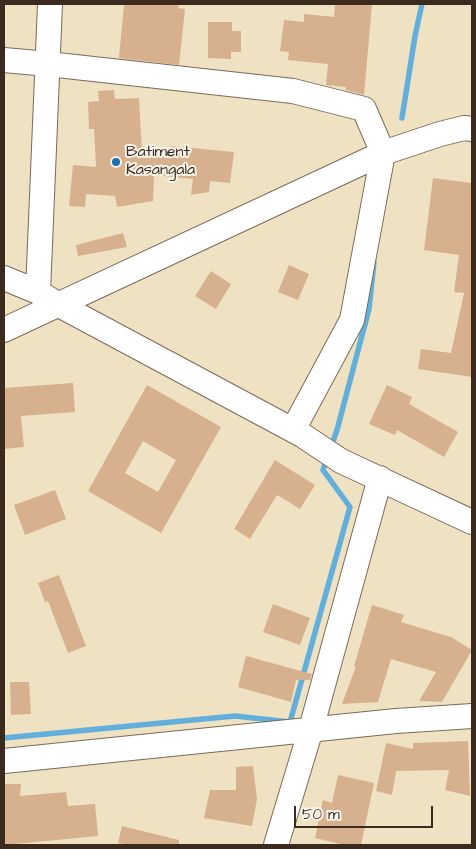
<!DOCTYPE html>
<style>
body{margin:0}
#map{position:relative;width:476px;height:849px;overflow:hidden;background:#eee2c3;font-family:"Architects Daughter",sans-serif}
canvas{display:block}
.frame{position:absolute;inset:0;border:5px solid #3b2a1e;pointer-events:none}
.scale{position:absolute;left:294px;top:806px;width:139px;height:22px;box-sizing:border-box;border:2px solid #3b2a1e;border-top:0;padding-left:6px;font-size:15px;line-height:18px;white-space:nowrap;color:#3b2a1e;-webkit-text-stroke:4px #f7f3e8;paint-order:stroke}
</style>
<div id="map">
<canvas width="476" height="849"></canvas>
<div class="frame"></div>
<div class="scale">50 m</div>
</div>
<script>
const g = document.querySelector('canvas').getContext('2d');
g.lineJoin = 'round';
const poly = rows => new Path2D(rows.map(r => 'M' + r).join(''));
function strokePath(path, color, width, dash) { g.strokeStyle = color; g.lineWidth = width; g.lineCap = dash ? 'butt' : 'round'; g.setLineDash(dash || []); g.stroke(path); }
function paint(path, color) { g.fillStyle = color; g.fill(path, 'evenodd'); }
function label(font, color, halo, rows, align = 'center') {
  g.font = font + ' "Architects Daughter",sans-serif'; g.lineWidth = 4; g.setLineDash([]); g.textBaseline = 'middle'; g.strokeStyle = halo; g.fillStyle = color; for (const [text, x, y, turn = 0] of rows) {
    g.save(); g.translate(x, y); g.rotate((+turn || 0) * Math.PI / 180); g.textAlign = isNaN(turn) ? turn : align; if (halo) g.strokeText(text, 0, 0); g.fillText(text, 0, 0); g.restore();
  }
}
strokePath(poly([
 [402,118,415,36,422,4],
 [331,447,337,430,369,309,374,262],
 [4,738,235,716,290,722,350,507,323,470,327,458]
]), '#62afdb', 5.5);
paint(poly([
 [124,4,179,4,178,8,185,9,179,65,119,58],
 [335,4,372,4,364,95,346,90,346,87,326,85,328,64,288,60,289,52,280,51,284,20,304,22,304,14,334,17],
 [208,22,232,22,232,31,241,31,241,52,231,52,231,59,208,58],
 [114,90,115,99,139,98,142,154,170,154,171,146,234,152,230,183,210,181,209,192,191,195,193,179,154,175,153,201,117,207,115,196,86,194,85,207,69,206,73,165,96,167,94,129,89,129,88,102,99,101,98,91],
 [433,178,472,183,472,377,418,369,421,349,451,353,464,293,454,292,459,255,424,250],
 [123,233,127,247,78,256,76,245],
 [289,265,309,274,298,300,278,292],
 [211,271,231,284,216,309,195,296],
 [73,383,75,412,21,416,24,447,4,449,4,388],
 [147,385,221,427,161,533,88,491],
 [143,441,176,460,158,492,125,473],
 [387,385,412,397,409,404,458,432,444,457,397,430,395,435,369,424],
 [275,460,315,485,300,509,277,495,250,539,234,529],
 [55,490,66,519,25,535,14,505],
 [59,575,86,646,68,653,48,601,45,602,38,583],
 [273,604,310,618,300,645,263,632],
 [372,605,404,615,401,622,451,637,472,650,442,702,419,701,436,672,391,659,378,702,342,704,356,666,354,666],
 [246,656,312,674,310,680,296,680,291,702,238,687],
 [10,682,29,682,31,714,11,715],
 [468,741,470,796,445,790,449,770,396,771,392,795,376,791,386,743,413,749,413,743],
 [253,766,257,799,252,826,204,818,210,790,236,790,236,767],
 [338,775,374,783,361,845,345,845,315,838,323,800,332,803],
 [4,784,21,784,20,796,66,792,68,806,95,804,98,836,4,845],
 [122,826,179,840,179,845,128,845,118,843]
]), '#d7b18d');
const minor = poly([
 [4,60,48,64,293,91,364,109,383,153,352,320,293,430],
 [4,278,38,292,59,305,302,435,341,461,472,522],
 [38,292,50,4],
 [4,330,383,153,440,134,464,128,472,129],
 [4,761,396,721,472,716],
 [276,845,311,729,380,478]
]);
strokePath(minor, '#7a6a58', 26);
strokePath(minor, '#fff', 24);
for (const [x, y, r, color] of [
 [116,162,5,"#1f6fb2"]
]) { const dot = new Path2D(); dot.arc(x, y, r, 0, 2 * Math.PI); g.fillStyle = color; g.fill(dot); strokePath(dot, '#f7f3e8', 2); }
label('16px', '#3b2a1e', '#f7f3e8', [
 ["Batiment",126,153],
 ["Kasangala",126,171]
], 'left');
</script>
